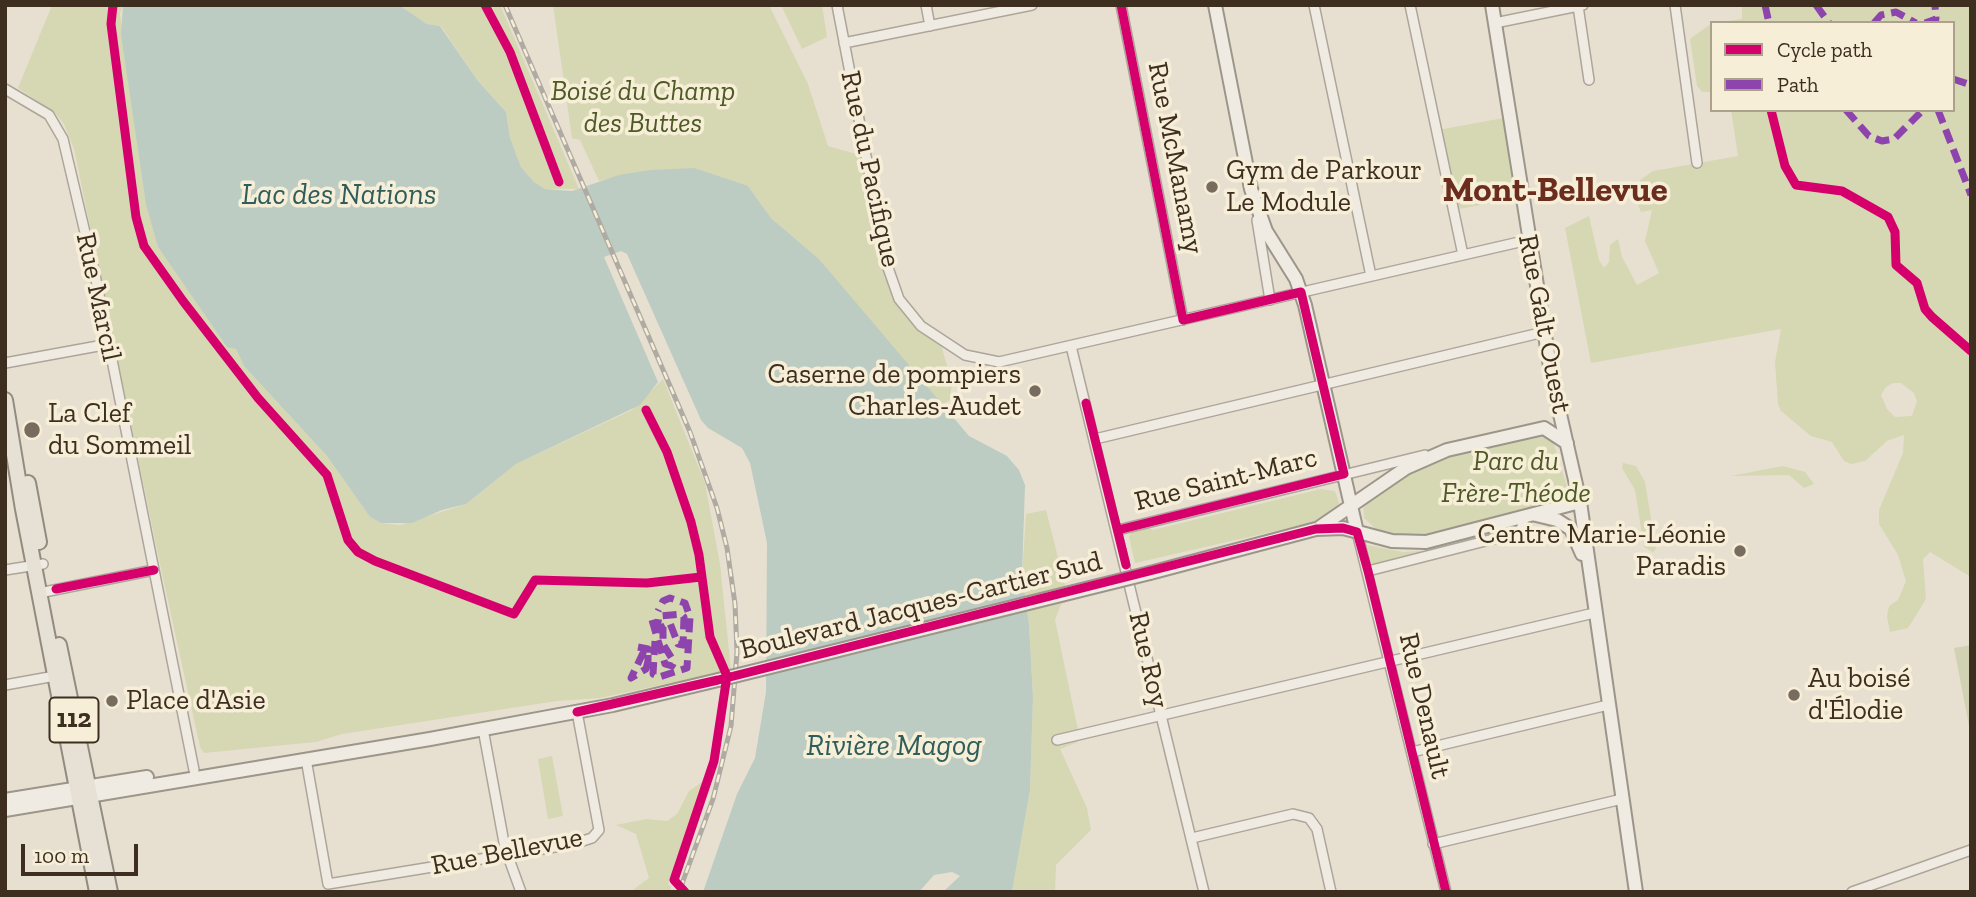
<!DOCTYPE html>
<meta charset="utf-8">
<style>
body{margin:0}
#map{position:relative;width:1976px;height:897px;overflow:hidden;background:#e7e0d1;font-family:"Zilla Slab",serif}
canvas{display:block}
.frame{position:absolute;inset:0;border:7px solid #3d2e20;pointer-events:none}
.legend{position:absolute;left:1710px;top:21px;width:245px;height:91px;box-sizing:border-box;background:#f7eed8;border:2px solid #ada18e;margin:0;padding:9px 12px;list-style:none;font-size:21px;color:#3d2e20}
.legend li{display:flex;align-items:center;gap:14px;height:35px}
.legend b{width:35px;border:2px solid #ada18e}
.scale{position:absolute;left:21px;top:844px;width:117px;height:32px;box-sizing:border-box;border:4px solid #3d2e20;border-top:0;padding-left:9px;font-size:21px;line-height:24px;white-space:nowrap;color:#3d2e20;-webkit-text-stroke:5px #f7eed8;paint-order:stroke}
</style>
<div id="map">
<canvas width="1976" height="897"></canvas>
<div class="frame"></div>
<ul class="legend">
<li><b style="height:9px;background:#d6006c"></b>Cycle path</li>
<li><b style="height:9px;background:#8e44ad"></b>Path</li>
</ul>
<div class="scale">100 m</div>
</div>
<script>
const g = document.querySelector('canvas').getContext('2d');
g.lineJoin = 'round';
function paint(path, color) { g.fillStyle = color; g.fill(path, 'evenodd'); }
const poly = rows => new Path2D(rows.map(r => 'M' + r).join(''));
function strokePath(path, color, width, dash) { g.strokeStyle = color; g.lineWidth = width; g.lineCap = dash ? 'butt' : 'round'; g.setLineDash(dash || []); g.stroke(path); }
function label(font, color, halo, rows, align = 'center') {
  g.font = font + ' "Zilla Slab",serif'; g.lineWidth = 7; g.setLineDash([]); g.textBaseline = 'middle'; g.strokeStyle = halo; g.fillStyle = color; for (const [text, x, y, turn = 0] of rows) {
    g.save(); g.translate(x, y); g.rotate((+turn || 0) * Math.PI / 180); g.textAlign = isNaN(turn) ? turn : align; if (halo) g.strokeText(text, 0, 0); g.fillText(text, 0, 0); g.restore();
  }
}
paint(poly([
 [52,5,123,5,120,14,158,247,227,346,236,349,244,366,327,456,370,517,381,523,400,525,466,504,516,464,632,410,663,379,705,483,720,564,731,670,600,698,557,701,342,734,316,742,204,753,200,747,161,569,74,149,64,124,55,113,18,88],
 [399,5,500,5,579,189,545,189,534,182,521,167,510,138,506,112,478,81,441,26,427,24],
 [553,5,769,5,808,84,828,146,867,157,899,299,940,341,952,383,950,400,943,404,929,393,819,259,771,218,748,186,650,170,599,181,580,140,572,138],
 [781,5,822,5,827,37,802,49],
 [1742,5,1971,5,1971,577,1930,552,1923,559,1926,599,1908,628,1890,632,1887,616,1889,606,1898,600,1906,581,1898,555,1879,524,1879,510,1903,453,1904,435,1887,441,1865,461,1851,464,1844,461,1832,442,1811,436,1781,411,1778,404,1775,362,1781,329,1591,363,1565,228,1589,216,1599,260,1604,268,1609,262,1610,245,1618,239,1622,257,1637,285,1659,273,1645,241,1652,210,1641,212,1637,202,1640,180,1653,171,1738,156,1731,110,1953,110,1953,23,1712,23,1742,19],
 [1893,383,1901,383,1914,393,1917,401,1912,416,1895,417,1887,409,1881,395,1886,387],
 [1712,23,1712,92,1702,92,1697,86,1690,39],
 [1509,117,1521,198,1453,210,1438,130],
 [1544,433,1552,438,1569,493,1567,500,1441,534,1410,538,1380,533,1364,518,1363,503,1396,477,1437,459],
 [1623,463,1636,466,1645,482,1656,549,1653,552,1644,547,1635,490,1622,468],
 [1783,466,1805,472,1814,484,1804,488,1789,475,1731,476],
 [1321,489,1335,491,1339,503,1338,508,1319,521,1135,563,1129,537,1132,530,1146,527,1153,530],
 [1046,510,1069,601,1061,604,1055,620,1079,735,1078,742,1060,749,1087,808,1091,830,1056,865,1055,892,1012,892,1030,790,1033,697,1029,624,1022,575,1026,514],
 [1367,545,1403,552,1434,550,1374,565,1371,562],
 [552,756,563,816,548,819,538,759],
 [705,780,668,884,671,887,670,892,630,892,649,878,636,834,616,825,646,819,667,821,677,814,689,791]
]), '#d6d7b3');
paint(poly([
 [1971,645,1971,736,1954,648]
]), '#d1d1b3');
paint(poly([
 [123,5,399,5,427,24,440,26,478,81,506,112,510,138,521,167,534,182,545,189,572,191,619,175,650,170,694,168,748,186,771,218,819,259,969,436,1007,456,1019,470,1025,485,1022,575,1029,624,1033,697,1030,790,1012,892,943,892,960,876,952,872,934,875,919,892,703,892,737,794,755,758,766,692,767,543,750,463,742,448,708,428,701,420,627,254,621,251,604,257,658,382,640,405,516,464,466,504,442,510,412,523,381,523,370,517,327,456,244,366,236,349,227,347,158,247,146,204,121,34]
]), '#bcccc2');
const minor = poly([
 [837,5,887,265,899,299,921,326,965,355,999,362,1528,240],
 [926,5,930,26],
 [1121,5,1183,320],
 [1314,5,1371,276],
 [1410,5,1463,255],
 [1675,5,1697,163],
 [1578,6,1589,80],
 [1495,23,1583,5],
 [844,43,1032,5],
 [5,89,49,115,63,139,95,275,194,770],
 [1257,220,1270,300],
 [1071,346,1204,892],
 [5,363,109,344],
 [1095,439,1544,332],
 [1118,530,1425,455],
 [1357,532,1446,892],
 [5,570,43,564],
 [1368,571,1513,534,1521,530,1524,518],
 [39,593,154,570],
 [5,685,55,676],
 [483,729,505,848,521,892],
 [1057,740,1594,613],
 [1412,752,1608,705],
 [306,759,328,884,573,844,592,838,599,830,577,712],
 [1192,838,1293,814,1309,818,1317,829,1331,892],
 [1433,844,1622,799],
 [1852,892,1971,850]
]);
const secondary = poly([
 [1215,5,1251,189,1266,231,1296,279,1305,305,1357,532],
 [1492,5,1552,379,1580,502,1636,892],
 [1536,515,1557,520,1571,529,1582,554],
 [1320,527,1406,468,1447,450,1544,428,1567,443],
 [1150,573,1316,529,1343,528,1392,541,1426,542,1580,502],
 [5,800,147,777],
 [5,810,430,739,613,705,718,680]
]);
const primary = poly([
 [5,400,23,509,97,892],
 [28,483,39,542],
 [59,645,110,892]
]);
strokePath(minor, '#ada599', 12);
strokePath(secondary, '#9c958a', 16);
strokePath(primary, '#928b80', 18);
strokePath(minor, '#efebe3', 9);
strokePath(secondary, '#efebe3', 12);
strokePath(primary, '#e6e1d4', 14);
const rail = poly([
 [505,5,690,432,717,508,727,548,735,604,737,652,731,726,713,799,679,892]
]);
strokePath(rail, '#afaaa2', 5);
strokePath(rail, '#f7eed8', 2.5, [8]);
const secondaryBridge = poly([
 [718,680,1150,573]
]);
strokePath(secondaryBridge, '#9c958a', 16, []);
strokePath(secondaryBridge, '#efebe3', 12);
strokePath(poly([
 [1765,5,1769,23],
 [1816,5,1829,23],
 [1874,23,1881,15,1896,12,1916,23],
 [1925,23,1936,19,1935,5],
 [1953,79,1971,85],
 [1846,110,1869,136,1882,141,1894,139,1923,110],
 [1938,110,1971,195],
 [652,620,665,664,672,666,674,662,663,644,663,627,670,623,678,644,683,645,684,617,681,614,659,616,656,635],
 [655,641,653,674,659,677,687,668,690,617,685,603,670,598,663,601,658,611],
 [638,647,648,649,648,661,646,669,631,678,644,651,648,654,648,661]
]), '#8e44ad', 7, [14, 7]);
strokePath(poly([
 [113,5,111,24,136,217,144,246,183,301,258,398,327,475,348,540,358,552,375,561,514,614,535,580,647,583,701,577],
 [485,5,510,52,559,182],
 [1771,110,1785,166,1796,185,1842,191,1888,217,1895,232,1896,265,1917,283,1925,309,1932,317,1971,351],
 [1086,403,1126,565],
 [646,410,667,452,691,522,699,555,710,637,727,676,714,761,674,880,685,892],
 [1118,530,1344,474,1301,292,1183,320,1121,5],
 [56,589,154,570],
 [577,712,718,680,1316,529,1343,528,1357,532,1368,571,1446,892]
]), '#d6006c', 9);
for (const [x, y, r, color] of [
 [1212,187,7,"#786c5e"],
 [1035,391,7,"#786c5e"],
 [32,430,9,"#786c5e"],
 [1740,551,7,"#786c5e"],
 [1794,695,7,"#786c5e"],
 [112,701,7,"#786c5e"]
]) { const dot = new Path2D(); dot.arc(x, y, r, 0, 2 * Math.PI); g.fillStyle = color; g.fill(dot); strokePath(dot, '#f7eed8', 2.5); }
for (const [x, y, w] of [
 [74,720,49]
]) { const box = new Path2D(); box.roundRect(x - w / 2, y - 22.5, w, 45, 5); g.fillStyle = '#f7eed8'; g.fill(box); strokePath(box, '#3d2e20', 2); }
label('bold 26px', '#3d2e20', null, [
 ["112",74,720]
]);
label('italic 28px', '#4d5a26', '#f7eed8', [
 ["Boisé du Champ",643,92],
 ["des Buttes",643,124],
 ["Parc du",1516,462],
 ["Frère-Théode",1516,494]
]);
label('28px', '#3d2e20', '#f7eed8', [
 ["Rue McManamy",1175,158,79],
 ["Rue du Pacifique",870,169,78],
 ["Rue Marcil",98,297,78],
 ["Rue Galt Ouest",1544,324,79],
 ["Rue Saint-Marc",1226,480,-14],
 ["Boulevard Jacques-Cartier Sud",921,606,-14],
 ["Rue Roy",1148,660,77],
 ["Rue Denault",1424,706,77],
 ["Rue Bellevue",507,852,-11]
]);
label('28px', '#3d2e20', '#f7eed8', [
 ["Gym de Parkour",1226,171],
 ["Le Module",1226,203],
 ["Caserne de pompiers",1021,375,"right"],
 ["Charles-Audet",1021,407,"right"],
 ["La Clef",48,414],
 ["du Sommeil",48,446],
 ["Centre Marie-Léonie",1726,535,"right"],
 ["Paradis",1726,567,"right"],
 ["Au boisé",1808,679],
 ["d'Élodie",1808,711],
 ["Place d'Asie",126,701]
], 'left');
label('italic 30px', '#2f5d5a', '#f7eed8', [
 ["Lac des Nations",339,195],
 ["Rivière Magog",894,746]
]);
label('bold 35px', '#6b2e1e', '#f7eed8', [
 ["Mont-Bellevue",1555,191]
]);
</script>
